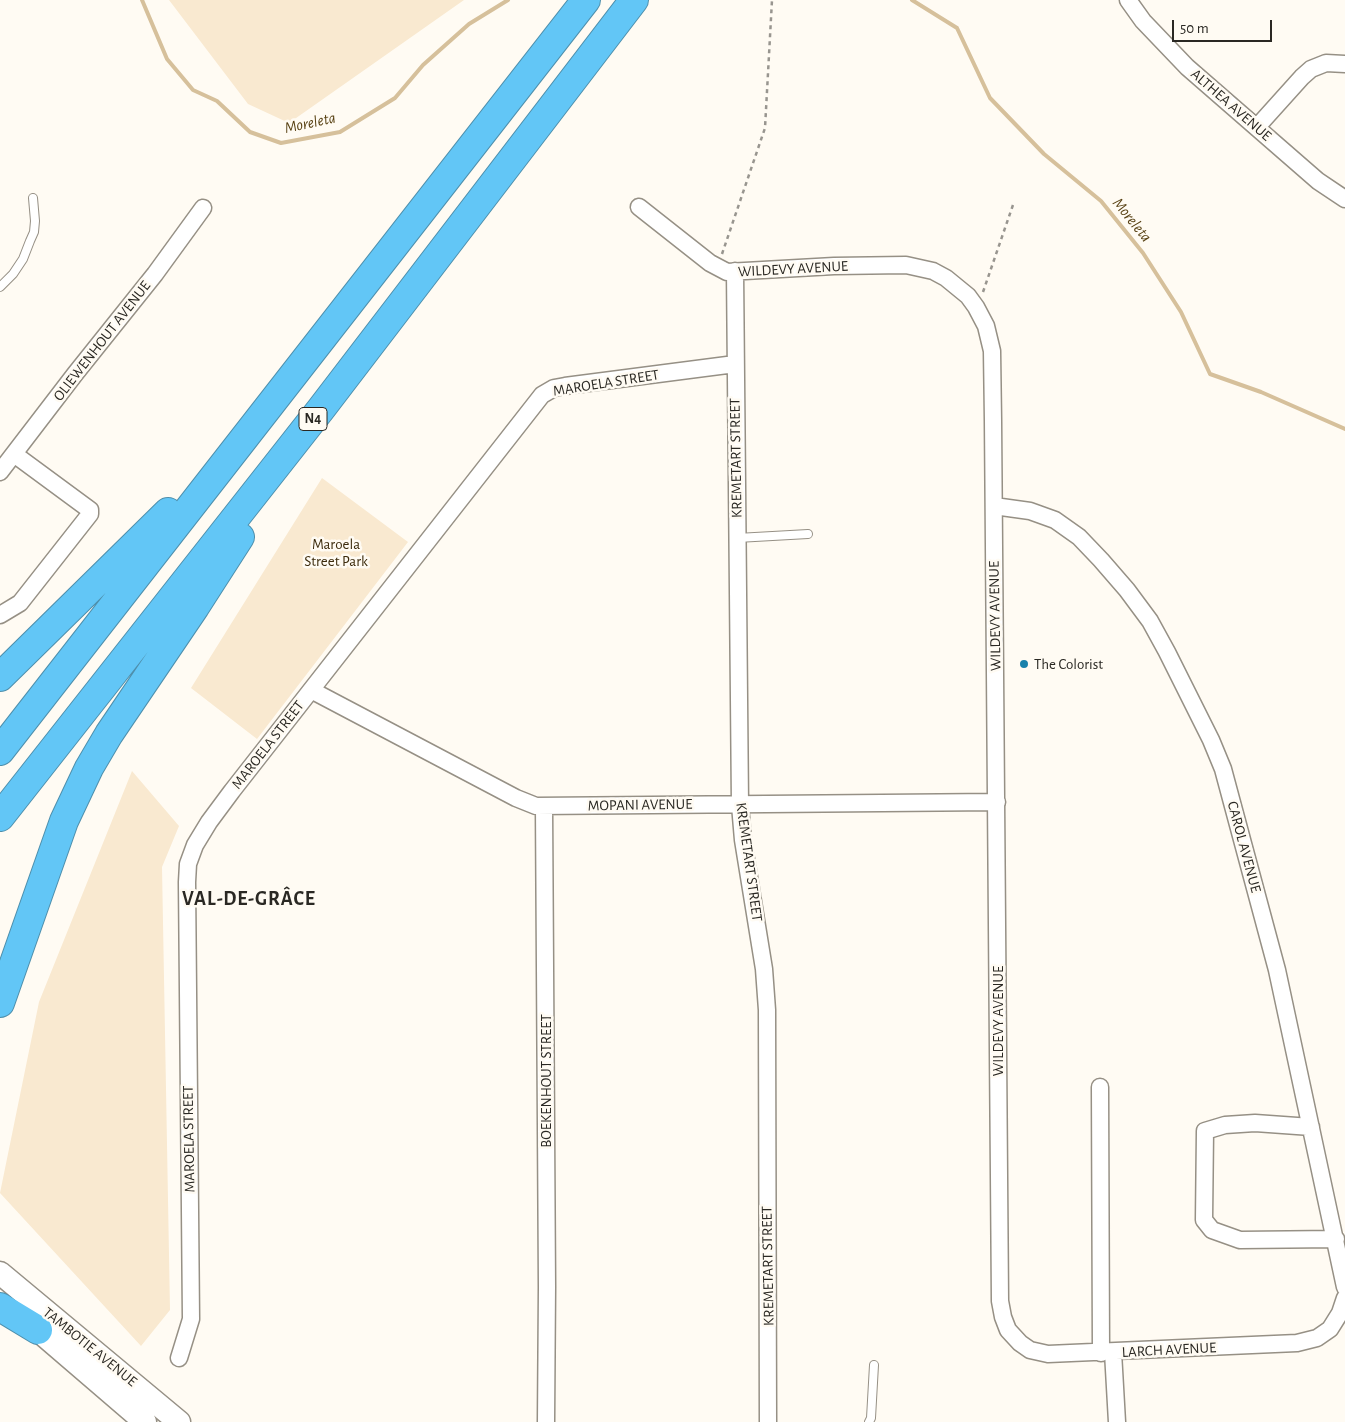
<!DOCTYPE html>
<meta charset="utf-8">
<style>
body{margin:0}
#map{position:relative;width:1345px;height:1422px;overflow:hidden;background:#fffbf3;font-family:"Alegreya Sans",sans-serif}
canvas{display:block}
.scale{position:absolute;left:1172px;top:20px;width:100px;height:22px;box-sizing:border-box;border:2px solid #2a2823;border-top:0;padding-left:6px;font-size:15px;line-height:18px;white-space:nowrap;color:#2a2823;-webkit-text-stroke:4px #fffbf3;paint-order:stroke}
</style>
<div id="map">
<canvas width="1345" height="1422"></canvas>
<div class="scale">50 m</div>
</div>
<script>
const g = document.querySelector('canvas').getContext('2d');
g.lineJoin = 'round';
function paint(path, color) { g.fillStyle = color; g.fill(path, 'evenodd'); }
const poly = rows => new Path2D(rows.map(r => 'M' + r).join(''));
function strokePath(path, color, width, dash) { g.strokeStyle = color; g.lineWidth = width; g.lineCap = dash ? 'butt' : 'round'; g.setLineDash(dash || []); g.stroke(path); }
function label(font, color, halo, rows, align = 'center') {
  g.font = font + ' "Alegreya Sans",sans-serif'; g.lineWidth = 5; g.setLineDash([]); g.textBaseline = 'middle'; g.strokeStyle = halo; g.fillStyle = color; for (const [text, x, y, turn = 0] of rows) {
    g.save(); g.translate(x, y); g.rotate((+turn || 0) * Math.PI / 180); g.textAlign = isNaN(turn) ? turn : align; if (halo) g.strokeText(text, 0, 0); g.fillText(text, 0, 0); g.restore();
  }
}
paint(poly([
 [169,0,464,0,289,123,248,104],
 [322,478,408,542,257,739,191,688],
 [132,771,179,826,162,867,170,1310,141,1346,0,1193,39,1002]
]), '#f9e9d0');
strokePath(poly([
 [142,0,167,59,193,90,217,101,250,132,281,143,340,132,395,98,423,65,469,24,508,0],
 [912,0,957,28,990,98,1044,154,1101,201,1143,253,1181,312,1210,374,1261,392,1345,429]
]), '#d6c09b', 4);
const service = poly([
 [0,287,13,274,23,259,30,241,34,232,35,221,33,198],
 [737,538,808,534],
 [869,1422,871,1418,874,1365]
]);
const minor = poly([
 [1128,0,1143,21,1187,67,1318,181,1345,199],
 [1257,127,1302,77,1311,69,1326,63,1345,64],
 [639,207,710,263,727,272,834,266,906,265,933,271,946,278,968,296,976,307,986,326,992,351,993,421,1000,1301,1003,1317,1008,1330,1020,1343,1030,1350,1048,1354,1297,1343,1317,1338,1330,1329,1340,1313,1345,1298],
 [735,271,740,805,743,840,764,969,767,1010,768,1422],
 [0,472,75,374,155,274,203,208],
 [994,506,1030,511,1055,520,1079,537,1101,560,1127,590,1150,621,1167,652,1211,740,1223,769,1277,970,1345,1287],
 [0,615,20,603,90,514,90,510,14,454],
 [311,690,516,798,536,806,997,802],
 [544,807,547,1287,546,1422],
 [1100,1087,1101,1353],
 [1311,1127,1255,1123,1225,1125,1205,1131,1204,1220,1212,1230,1240,1240,1336,1239],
 [1113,1352,1117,1422],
 [179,1358,191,1319,187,882,188,864,195,845,209,822,232,791,542,395,554,388,565,386,735,364]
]);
const secondary = poly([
 [0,1273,179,1422],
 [25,1319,145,1422]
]);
const motorway = poly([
 [0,677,168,512],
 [0,751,586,0],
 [0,817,321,409,634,0],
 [0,1003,64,821,89,768,109,734,195,607,240,537],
 [0,1307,38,1330]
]);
strokePath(service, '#969085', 10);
strokePath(minor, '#969085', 19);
strokePath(secondary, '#969085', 25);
strokePath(motorway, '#4e8fac', 30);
strokePath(poly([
 [722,254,765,128,772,0],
 [983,292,1014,202]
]), '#98958f', 2.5, [4, 4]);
strokePath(service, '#fff', 8);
strokePath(minor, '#fff', 16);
strokePath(secondary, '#fff', 22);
strokePath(motorway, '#62c6f6', 28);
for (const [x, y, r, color] of [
 [1024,664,5,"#1981ab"]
]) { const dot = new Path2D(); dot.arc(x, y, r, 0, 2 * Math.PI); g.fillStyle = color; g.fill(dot); strokePath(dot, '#fffbf3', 2); }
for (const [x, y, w] of [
 [313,419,28]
]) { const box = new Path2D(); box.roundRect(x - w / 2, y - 11.5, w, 23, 4); g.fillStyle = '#fffbf3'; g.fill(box); strokePath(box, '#2a2823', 1); }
label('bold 14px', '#2a2823', null, [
 ["N4",313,419]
]);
label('15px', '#2a2823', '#fffbf3', [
 ["ALTHEA AVENUE",1231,105,41],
 ["WILDEVY AVENUE",793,269,-3],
 ["OLIEWENHOUT AVENUE",102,341,-52],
 ["MAROELA STREET",606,383,-9],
 ["KREMETART STREET",736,458,-91],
 ["WILDEVY AVENUE",995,616,-91],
 ["MAROELA STREET",268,745,-52],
 ["MOPANI AVENUE",640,805,-1],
 ["CAROL AVENUE",1244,847,75],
 ["KREMETART STREET",749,862,82],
 ["WILDEVY AVENUE",998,1021,-90],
 ["BOEKENHOUT STREET",546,1081,-90],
 ["MAROELA STREET",189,1139,-91],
 ["KREMETART STREET",768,1266,-91],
 ["TAMBOTIE AVENUE",90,1347,39],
 ["LARCH AVENUE",1169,1350,-3]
]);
label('15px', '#3c2b0c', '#fffbf3', [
 ["Maroela",336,544],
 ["Street Park",336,561]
]);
label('15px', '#2a2823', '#fffbf3', [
 ["The Colorist",1034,664]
], 'left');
label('italic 16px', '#574012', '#fffbf3', [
 ["Moreleta",310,123,-12],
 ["Moreleta",1132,220,51]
]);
g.letterSpacing = '1px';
label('bold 20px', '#2a2823', '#fffbf3', [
 ["VAL-DE-GRÂCE",249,899]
]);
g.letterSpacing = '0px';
</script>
